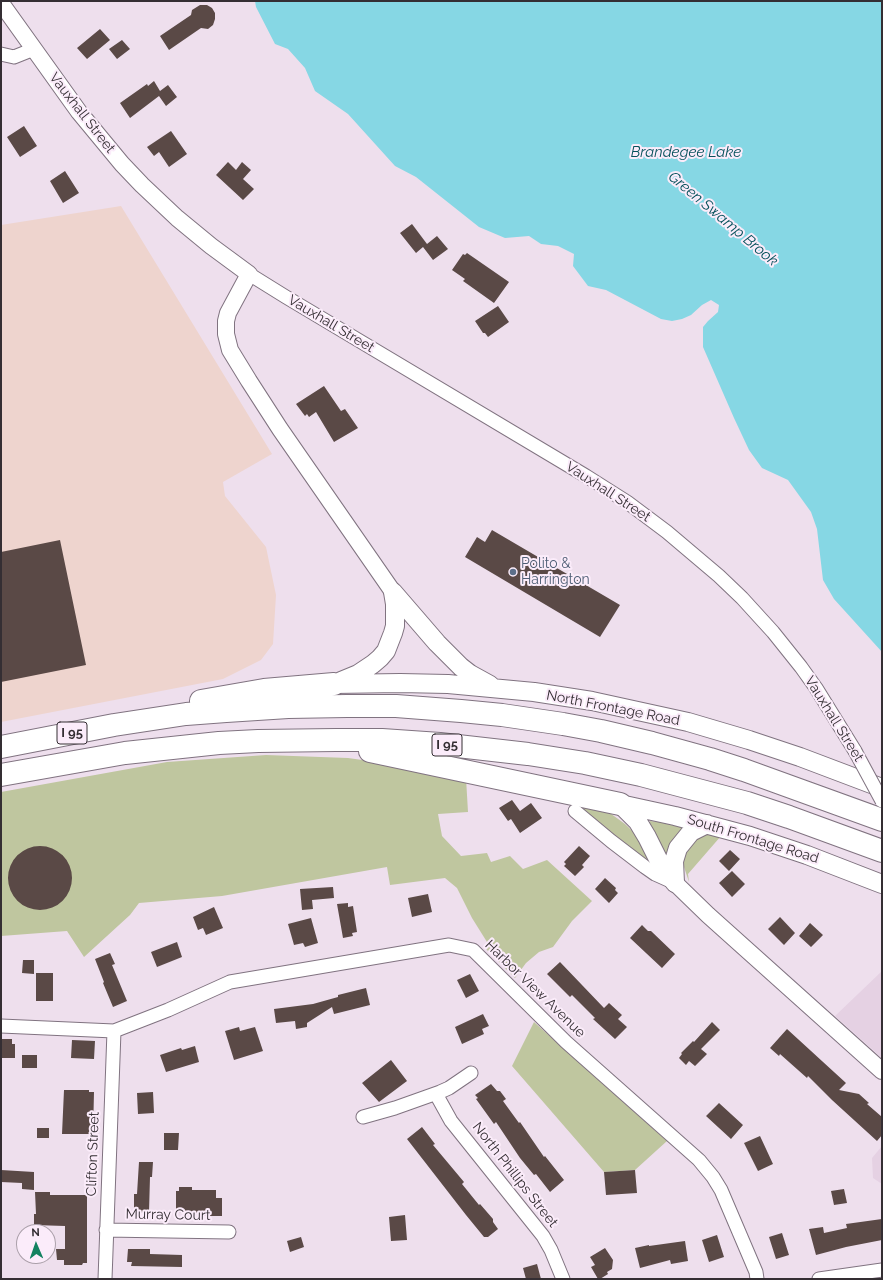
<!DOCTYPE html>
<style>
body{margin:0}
#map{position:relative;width:883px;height:1280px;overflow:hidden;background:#eedfed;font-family:Raleway,sans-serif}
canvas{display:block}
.frame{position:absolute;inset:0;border:2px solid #342e33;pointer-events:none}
.north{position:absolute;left:16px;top:1224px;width:40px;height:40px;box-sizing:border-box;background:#fbecfa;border:1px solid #aba0aa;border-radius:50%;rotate:358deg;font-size:11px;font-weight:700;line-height:16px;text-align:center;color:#342e33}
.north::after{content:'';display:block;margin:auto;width:14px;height:18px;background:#138260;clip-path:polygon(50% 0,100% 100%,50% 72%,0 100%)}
</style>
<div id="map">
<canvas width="883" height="1280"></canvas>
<div class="frame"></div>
<div class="north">N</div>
</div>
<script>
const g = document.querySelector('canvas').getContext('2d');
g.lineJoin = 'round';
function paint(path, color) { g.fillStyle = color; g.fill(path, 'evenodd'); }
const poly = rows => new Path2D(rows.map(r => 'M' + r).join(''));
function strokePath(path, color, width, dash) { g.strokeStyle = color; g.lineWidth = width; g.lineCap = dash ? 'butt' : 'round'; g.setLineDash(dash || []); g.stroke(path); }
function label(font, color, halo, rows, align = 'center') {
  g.font = font + ' Raleway,sans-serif'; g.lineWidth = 4; g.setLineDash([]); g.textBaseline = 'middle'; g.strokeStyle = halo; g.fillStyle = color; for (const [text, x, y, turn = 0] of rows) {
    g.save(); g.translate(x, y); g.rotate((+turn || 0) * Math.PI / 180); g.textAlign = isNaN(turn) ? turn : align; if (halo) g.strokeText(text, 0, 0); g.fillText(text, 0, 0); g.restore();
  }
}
paint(poly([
 [882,971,882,1058,835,1016],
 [882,1146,882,1184,873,1178,872,1158]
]), '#e5d1e3');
paint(poly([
 [121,206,272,454,223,482,225,496,266,547,276,595,273,644,261,660,223,679,1,722,1,225]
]), '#eed4ce');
paint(poly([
 [266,755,348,758,405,766,466,778,468,812,438,814,442,836,461,856,487,853,491,862,510,856,523,869,547,860,592,901,572,921,553,947,539,952,526,963,515,978,486,949,487,942,472,918,457,888,445,878,390,885,387,867,222,896,139,903,130,915,84,957,67,931,1,936,1,792,167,762],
 [549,794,603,808,625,824,642,840,651,860,645,863,595,820,571,804,566,802,559,803],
 [650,821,685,825,666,856,649,823],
 [709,832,721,836,688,874,689,882,683,864,684,852,690,842],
 [534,1022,667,1141,635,1170,604,1172,512,1066]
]), '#bfc69f');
paint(poly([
 [255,1,882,1,882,652,834,599,823,580,817,529,811,512,788,480,762,468,749,450,734,418,703,347,703,327,708,321,718,312,719,305,711,300,702,305,691,315,682,319,672,321,661,319,606,290,588,286,573,266,574,254,558,246,541,244,529,236,505,238,479,227,416,177,395,166,348,114,315,91,305,68,288,49,275,44,256,7]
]), '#86d7e4');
paint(poly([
 [200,5,207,5,212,8,215,13,215,19,213,25,208,29,201,28,169,50,160,36,191,15,192,10],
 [100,29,110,40,87,59,77,48],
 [122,40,130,49,117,59,109,49],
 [154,81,160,91,168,85,177,97,166,106,159,96,130,118,120,103,147,84,148,86],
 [24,126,37,146,20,157,7,137],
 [171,131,187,154,169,167,159,152,154,156,147,147],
 [228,162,236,170,242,162,251,170,243,179,254,189,243,200,216,175],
 [65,171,79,193,63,203,50,181],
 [412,224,427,244,437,236,448,249,433,260,423,247,416,253,400,233],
 [467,253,509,282,494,303,463,281,465,279,452,270,463,254,465,255],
 [498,306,509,322,488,337,485,333,483,333,475,321],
 [324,386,341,411,345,409,358,428,334,442,316,412,309,417,307,414,305,416,296,404],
 [492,530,620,605,600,637,465,557,477,537,485,542],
 [60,540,86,665,1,682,1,552],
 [512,800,520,811,531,803,542,818,520,833,511,819,508,821,499,808],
 [579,846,590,856,582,865,584,867,575,876,564,866,566,864,564,862],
 '8 878a32 32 0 1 1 64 0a32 32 0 1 1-64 0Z',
 [730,850,740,859,729,871,719,861],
 [732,871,745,884,732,897,719,883],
 [605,878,616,888,615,890,618,893,609,903,595,889],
 [333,887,334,898,312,900,313,909,302,910,300,889],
 [428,894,432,912,412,917,408,898],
 [348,903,348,907,353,906,357,932,352,933,353,936,343,938,337,904],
 [214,907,223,928,206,935,203,928,198,930,193,917],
 [780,917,795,933,784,945,768,929],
 [311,918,318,943,305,947,303,943,294,945,288,924],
 [810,923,823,935,811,947,799,936],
 [642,925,648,931,651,931,675,954,662,968,630,938],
 [177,942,182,957,157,967,151,952],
 [110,953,115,964,112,965,127,1001,113,1007,103,983,104,982,95,959],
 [23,960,34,960,34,974,22,973],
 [560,962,604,1008,609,1003,622,1015,618,1019,627,1027,615,1039,593,1019,595,1018,572,995,570,997,547,974],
 [36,973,53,973,53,1001,36,1001],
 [470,974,479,991,466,998,457,980],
 [366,988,370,1005,334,1014,332,1007,307,1023,307,1027,296,1029,295,1021,276,1023,274,1009,313,1004,338,997,338,995],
 [483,1014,489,1026,482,1029,484,1034,462,1044,455,1027],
 [712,1022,720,1030,701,1049,707,1054,695,1066,689,1061,686,1065,679,1058,682,1054,681,1053,693,1041,694,1042],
 [239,1027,240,1031,255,1027,263,1051,234,1060,225,1031],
 [787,1029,846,1083,839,1090,859,1094,869,1103,867,1104,882,1117,882,1135,877,1141,832,1100,808,1076,807,1078,780,1054,779,1056,770,1048],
 [1,1039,12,1039,12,1044,15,1044,15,1058,1,1058],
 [72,1040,95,1041,94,1059,71,1058],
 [195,1046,199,1062,166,1072,160,1055,181,1048,182,1050],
 [22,1055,37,1055,37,1068,22,1068],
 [391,1060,407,1081,379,1102,362,1083],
 [491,1084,497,1091,500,1091,506,1099,503,1101,519,1123,520,1122,544,1157,545,1156,564,1180,550,1192,536,1174,534,1175,520,1158,496,1122,494,1124,476,1099,478,1098,475,1095],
 [64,1090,89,1090,89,1092,94,1092,93,1134,62,1134],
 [153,1092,154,1113,138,1114,137,1093],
 [719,1103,743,1125,731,1139,706,1116],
 [422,1127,435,1144,433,1145,464,1182,462,1184,479,1205,480,1204,493,1219,493,1222,498,1229,488,1237,484,1237,466,1215,407,1139],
 [37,1128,49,1128,49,1138,37,1138],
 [164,1133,179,1133,178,1150,164,1150],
 [760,1136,773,1164,758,1171,744,1143],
 [139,1162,153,1162,152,1177,150,1177,149,1212,134,1213,134,1194,137,1194],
 [1,1170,34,1172,34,1190,22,1189,22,1183,1,1182],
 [635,1170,637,1193,606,1195,604,1172],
 [179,1187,192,1187,192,1190,216,1190,216,1198,222,1198,222,1216,203,1216,203,1213,176,1212,176,1191,179,1191],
 [844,1189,847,1203,834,1205,831,1191],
 [35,1192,50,1192,50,1195,87,1195,87,1263,83,1263,82,1265,64,1265,64,1260,57,1260,56,1249,65,1249,65,1226,34,1225,34,1214,36,1214],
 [405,1215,407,1240,391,1241,389,1217],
 [882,1219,882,1240,846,1247,816,1255,809,1229,823,1227,824,1233,847,1228,846,1224],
 [782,1233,789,1255,776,1259,769,1237],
 [717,1235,724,1257,709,1262,702,1240],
 [301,1237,304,1247,290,1252,287,1241],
 [685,1241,688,1261,671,1264,670,1260,640,1268,635,1248,649,1245,649,1246],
 [605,1248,613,1260,612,1269,607,1272,608,1274,600,1279,598,1279,591,1267,595,1265,590,1257],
 [128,1249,150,1249,150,1254,182,1255,182,1267,131,1266,132,1262,127,1262],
 [537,1264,541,1279,526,1279,523,1268]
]), '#5a4946');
const minor = poly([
 [1,54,14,57,34,49],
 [249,274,286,297,586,476,627,502,667,532,719,576,742,598,773,632,801,667,816,688,855,751],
 [575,811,611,841,645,867,655,874,675,883],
 [1,1026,114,1031,168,1010,230,982,449,945,473,950,566,1042,699,1160,713,1177,721,1190,756,1272,757,1279],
 [436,1094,451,1121,543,1236,551,1250,563,1279],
 [363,1117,395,1108,440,1092,449,1088,471,1073],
 [106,1230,229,1232],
 [105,1279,114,1031],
 [819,1279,882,1270]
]);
const tertiary = poly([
 [1,3,79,112,122,164,142,185,177,218,211,246,249,274,228,313,226,321,226,334,230,350,249,381,280,429,393,592],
 [675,883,708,915,882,1071]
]);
const secondary = poly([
 [393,592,437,643,461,667,470,674,490,685],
 [341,681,358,674,373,664,380,658,386,651,393,633,395,626,395,604,393,592],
 [334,684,400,683,448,684,534,692,592,701,688,722,749,740,800,757,882,788],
 [620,804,675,816,750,836,807,855,882,884],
 [620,804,638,822,647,837,660,863,675,883],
 [675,883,674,861,678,848,691,832,707,824]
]);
const motorway = poly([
 [201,701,264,690,334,684],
 [1,747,114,725,186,714,226,711,288,707,347,706,396,706,461,711,502,715,563,724,601,731,652,743,710,759,744,770,882,820],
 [370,751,620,804],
 [1,775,125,753,219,743,258,741,336,740,382,740,440,744,528,754,585,763,641,775,747,803,789,817,882,851]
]);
strokePath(minor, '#807380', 15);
strokePath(tertiary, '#807380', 18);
strokePath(secondary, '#807380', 20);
strokePath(motorway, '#807380', 24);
strokePath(minor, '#fff', 13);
strokePath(tertiary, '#fff', 16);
strokePath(secondary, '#fff', 18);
strokePath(motorway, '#fff', 22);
const minorBridge = poly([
 [855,751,882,801]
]);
strokePath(minorBridge, '#807380', 15, []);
strokePath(minorBridge, '#fff', 13);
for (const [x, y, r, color] of [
 [513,572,4,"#5c6f8a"]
]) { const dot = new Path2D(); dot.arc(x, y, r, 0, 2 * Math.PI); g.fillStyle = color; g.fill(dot); strokePath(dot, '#fbecfa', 1.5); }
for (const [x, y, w] of [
 [72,733,30],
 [447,745,30]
]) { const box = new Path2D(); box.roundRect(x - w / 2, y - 11, w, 22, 3); g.fillStyle = '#fbecfa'; g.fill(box); strokePath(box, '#342e33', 1); }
label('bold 13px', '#342e33', null, [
 ["I 95",72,733],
 ["I 95",447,745]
]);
label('14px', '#342e33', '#fbecfa', [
 ["Vauxhall Street",82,113,52],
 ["Vauxhall Street",331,324,31],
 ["Vauxhall Street",608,492,33],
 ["North Frontage Road",613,708,11],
 ["Vauxhall Street",834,719,58],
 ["South Frontage Road",753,839,17],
 ["Harbor View Avenue",535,989,44],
 ["Clifton Street",93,1154,-88],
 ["North Phillips Street",515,1175,52],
 ["Murray Court",168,1215,1]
]);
label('14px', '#4e5e75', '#fbecfa', [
 ["Polito &",521,564],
 ["Harrington",521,580]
], 'left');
label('italic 15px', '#06515b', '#fbecfa', [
 ["Brandegee Lake",686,152],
 ["Green Swamp Brook",723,219,40]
]);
</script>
